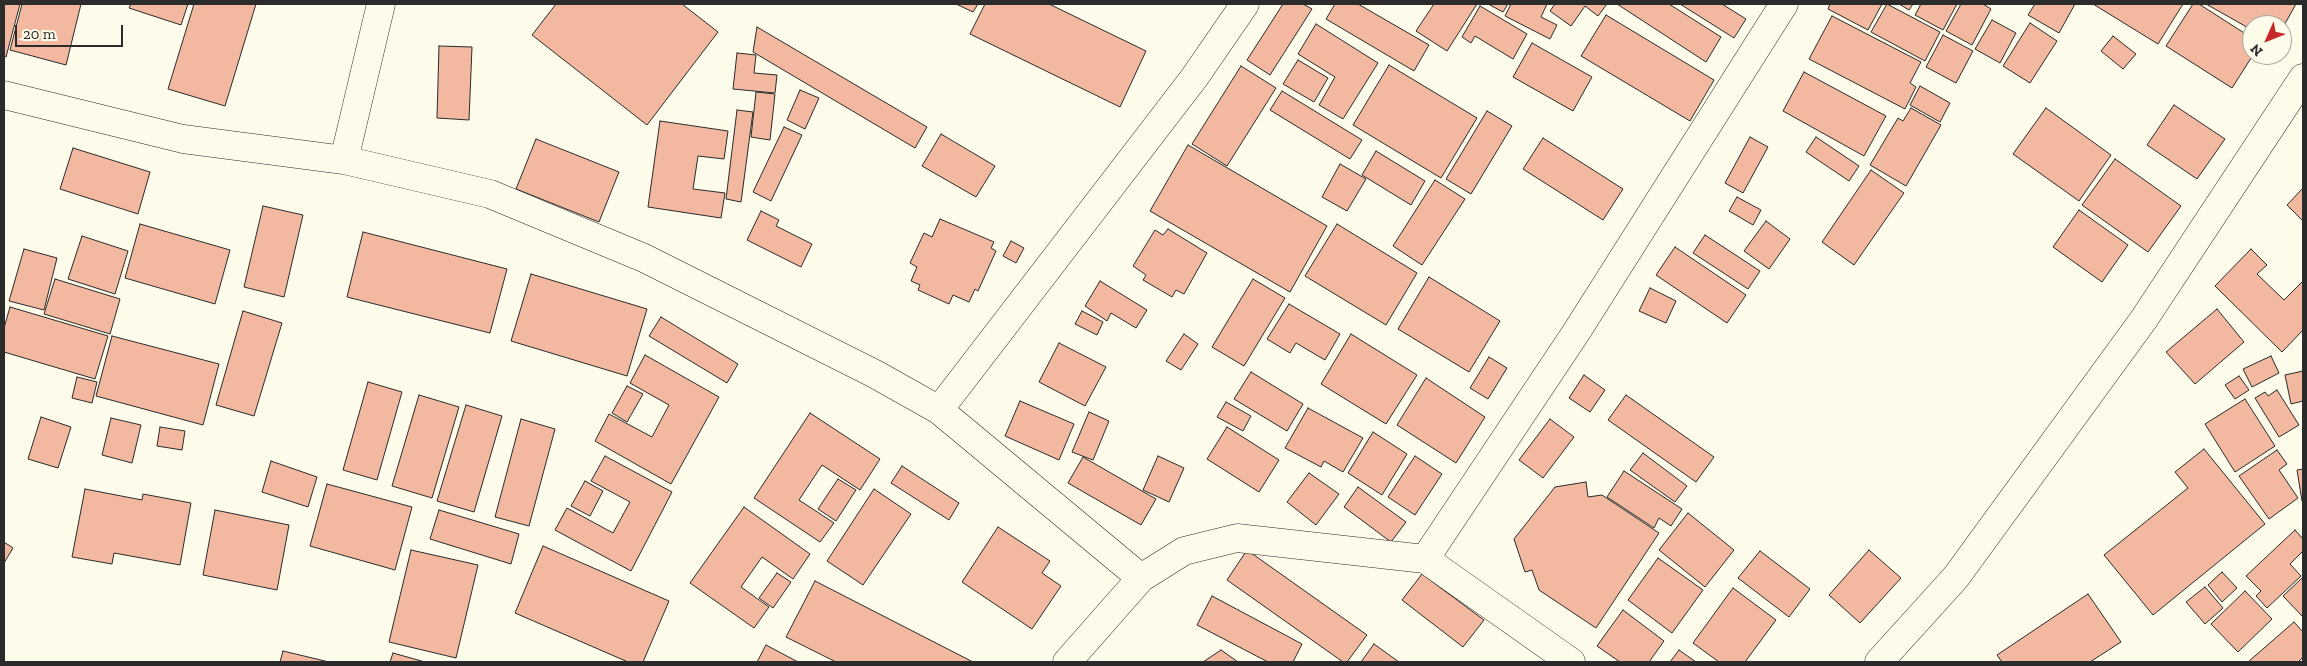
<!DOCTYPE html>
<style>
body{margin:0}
#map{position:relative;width:2307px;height:666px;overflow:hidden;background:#fdfbea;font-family:"Zilla Slab",serif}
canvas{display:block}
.frame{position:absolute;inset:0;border:5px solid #2b2b2b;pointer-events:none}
.north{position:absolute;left:2242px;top:15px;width:50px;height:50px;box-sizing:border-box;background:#fdfbea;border:1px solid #a9a89e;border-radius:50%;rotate:226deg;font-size:14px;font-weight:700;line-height:20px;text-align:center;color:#2b2b2b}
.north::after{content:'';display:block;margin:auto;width:18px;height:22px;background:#c62828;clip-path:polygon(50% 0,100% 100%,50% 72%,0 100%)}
.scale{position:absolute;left:15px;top:25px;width:108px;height:22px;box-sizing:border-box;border:2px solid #2b2b2b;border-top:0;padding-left:6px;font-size:15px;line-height:18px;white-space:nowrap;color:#2b2b2b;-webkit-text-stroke:4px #fdfbea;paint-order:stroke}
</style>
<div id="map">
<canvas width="2307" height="666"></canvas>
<div class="frame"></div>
<div class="north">N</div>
<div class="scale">20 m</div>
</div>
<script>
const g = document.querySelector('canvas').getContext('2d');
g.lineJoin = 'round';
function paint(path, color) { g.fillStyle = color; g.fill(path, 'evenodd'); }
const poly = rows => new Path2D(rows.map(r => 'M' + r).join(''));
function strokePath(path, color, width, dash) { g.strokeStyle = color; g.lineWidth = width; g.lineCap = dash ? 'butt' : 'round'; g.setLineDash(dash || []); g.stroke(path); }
const building = poly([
 [4,4,20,4,6,57,4,56,4,4],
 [22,4,81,4,66,65,10,50,22,4],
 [131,4,188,4,181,25,129,8,131,4],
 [194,4,256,4,225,106,168,89,194,4],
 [556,4,682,4,718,32,647,125,532,35,556,4],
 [956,4,978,4,973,12,956,4],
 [985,4,1049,4,1146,51,1120,107,970,34,985,4],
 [1283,4,1303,4,1312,9,1270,75,1247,60,1283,4],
 [1335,4,1358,4,1429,45,1414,71,1326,19,1335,4],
 [1434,4,1477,4,1447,51,1416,31,1434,4],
 [1488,4,1508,4,1503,12,1488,4],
 [1511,4,1547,4,1541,17,1557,25,1550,39,1505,16,1511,4],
 [1555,4,1607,4,1598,16,1585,6,1571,26,1550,11,1555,4],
 [1617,4,1669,4,1721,37,1706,62,1617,4],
 [1680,4,1722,4,1746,19,1734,38,1680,4],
 [1830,4,1882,4,1868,30,1828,9,1830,4],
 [1887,4,1940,32,1925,61,1871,32,1887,4],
 [1899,4,1913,4,1909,10,1899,4],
 [1921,4,1957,4,1943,30,1915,15,1921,4],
 [1961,4,1983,4,1991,9,1972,45,1946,31,1961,4],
 [2035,4,2075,4,2059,33,2028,15,2035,4],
 [2093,4,2183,4,2158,44,2093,4],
 [2193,4,2199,4,2252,38,2253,55,2232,88,2166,46,2193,4],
 [2206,4,2296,4,2282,29,2282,25,2252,25,2252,30,2206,4],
 [1480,6,1527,34,1513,59,1475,36,1471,43,1462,37,1480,6],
 [1606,15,1714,80,1690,121,1581,56,1606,15],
 [1832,16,1921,62,1910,83,1916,87,1905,109,1809,59,1832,16],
 [1992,20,2016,33,2000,63,1975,49,1992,20],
 [2030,23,2057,41,2030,83,2003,66,2030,23],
 [1316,24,1378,63,1343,119,1319,105,1335,77,1298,54,1316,24],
 [757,27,927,127,915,148,753,52,757,27],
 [1943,35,1973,51,1956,83,1926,67,1943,35],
 [2113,36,2136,54,2123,69,2101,51,2113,36],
 [1532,43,1592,77,1573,111,1513,77,1532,43],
 [439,46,472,47,469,120,437,118,439,46],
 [737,53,756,55,754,73,777,75,775,93,733,89,737,53],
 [1298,60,1328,78,1314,102,1283,84,1298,60],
 [1389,65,1477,118,1441,178,1353,125,1389,65],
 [1241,66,1276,88,1227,166,1192,144,1241,66],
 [1804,72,1886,116,1864,156,1783,111,1804,72],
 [1920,86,1950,103,1940,122,1910,105,1920,86],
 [800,90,819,98,805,129,787,120,800,90],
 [1282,91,1362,140,1350,159,1270,110,1282,91],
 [756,92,775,94,770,140,751,137,756,92],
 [2174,105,2225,139,2197,179,2147,145,2174,105],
 [1911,108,1941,125,1906,186,1870,165,1898,118,1903,121,1911,108],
 [2046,108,2111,155,2079,201,2013,154,2046,108],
 [737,110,753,112,741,202,726,199,737,110],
 [1487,111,1512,126,1471,194,1446,179,1487,111],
 [660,121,728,131,724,159,698,156,693,189,725,193,721,218,648,207,660,121],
 [784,127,802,135,771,201,753,192,784,127],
 [941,134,995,166,976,197,922,166,941,134],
 [1750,137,1768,147,1743,193,1725,183,1750,137],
 [1816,137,1859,166,1849,181,1806,152,1816,137],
 [1543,138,1623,189,1603,220,1523,169,1543,138],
 [536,139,619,172,599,222,516,189,536,139],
 [1188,145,1327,226,1290,292,1150,211,1188,145],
 [73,148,150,172,138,214,60,189,73,148],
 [1376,151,1425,181,1411,205,1362,175,1376,151],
 [2115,159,2181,206,2148,252,2082,205,2115,159],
 [1340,164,1366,179,1347,211,1322,197,1340,164],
 [1871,170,1904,193,1854,265,1822,242,1871,170],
 [1435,180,1465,199,1422,265,1393,246,1435,180],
 [2303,188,2303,221,2287,205,2303,188],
 [1737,197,1761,210,1753,225,1729,211,1737,197],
 [263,206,303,215,284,297,244,287,263,206],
 [2079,210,2128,245,2102,282,2053,247,2079,210],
 [761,211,779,220,776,226,812,244,801,267,747,240,761,211],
 [940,219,994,242,991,248,996,251,978,291,975,289,969,302,953,295,949,304,918,290,920,285,911,281,917,267,910,263,924,233,932,237,940,219],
 [1766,221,1790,239,1769,269,1744,251,1766,221],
 [140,224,230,250,215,304,125,278,140,224],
 [1337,224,1417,273,1386,325,1305,276,1337,224],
 [1168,229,1207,253,1184,294,1176,290,1172,297,1143,280,1146,275,1133,266,1155,230,1163,235,1168,229],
 [363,232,507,269,490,333,347,297,363,232],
 [1705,235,1760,271,1748,289,1693,253,1705,235],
 [82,236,128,251,115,294,68,279,82,236],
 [1011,241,1024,248,1016,263,1003,256,1011,241],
 [1675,247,1746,295,1727,323,1656,275,1675,247],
 [24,249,57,258,44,310,9,301,24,249],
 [2251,249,2267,265,2257,274,2284,300,2303,281,2303,330,2282,352,2215,286,2251,249],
 [531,274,647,309,627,376,511,341,531,274],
 [1429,277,1500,321,1469,372,1398,329,1429,277],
 [55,279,120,299,110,334,44,314,55,279],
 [1253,279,1285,298,1244,366,1212,347,1253,279],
 [1100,281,1147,310,1136,328,1111,313,1107,321,1085,306,1100,281],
 [1650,288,1676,301,1666,323,1639,311,1650,288],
 [1289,304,1340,334,1325,360,1296,343,1290,353,1267,339,1289,304],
 [10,307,108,336,95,379,4,352,4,328,10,307],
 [2217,309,2244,342,2195,384,2166,352,2217,309],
 [243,311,282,323,254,416,216,405,243,311],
 [1082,311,1103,322,1097,335,1075,324,1082,311],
 [661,317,738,364,727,383,649,336,661,317],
 [1184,334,1198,344,1181,370,1166,361,1184,334],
 [1351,334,1417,375,1386,424,1321,384,1351,334],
 [112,336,219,364,203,425,96,396,112,336],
 [1059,343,1106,367,1085,406,1039,382,1059,343],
 [645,355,719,397,671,484,595,441,609,414,652,437,669,405,630,383,645,355],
 [2271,356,2279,373,2252,387,2243,369,2271,356],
 [1489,357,1507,368,1488,399,1470,388,1489,357],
 [2303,371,2303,401,2291,404,2285,375,2303,371],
 [1251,372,1303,404,1287,431,1234,399,1251,372],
 [1584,375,1605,390,1590,412,1569,398,1584,375],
 [2239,376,2249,390,2235,399,2225,385,2239,376],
 [77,377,97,382,92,403,72,398,77,377],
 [1426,378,1485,417,1456,463,1397,425,1426,378],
 [368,382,402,392,377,480,343,470,368,382],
 [627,386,643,394,627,422,612,413,627,386],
 [2277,390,2299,425,2279,437,2255,398,2265,392,2268,396,2277,390],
 [419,395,459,407,432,498,392,486,419,395],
 [1626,395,1714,457,1696,482,1608,420,1626,395],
 [2245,399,2275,446,2235,472,2205,424,2245,399],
 [1020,401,1074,424,1059,460,1005,436,1020,401],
 [1226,402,1251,416,1243,431,1217,417,1226,402],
 [466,405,502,416,474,512,437,501,466,405],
 [1308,408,1363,438,1343,472,1324,461,1321,467,1285,448,1308,408],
 [1089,412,1109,421,1093,460,1072,452,1089,412],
 [810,413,880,459,860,490,822,465,799,500,834,523,820,542,754,498,810,413],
 [41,417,71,427,58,468,28,459,41,417],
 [111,418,141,425,132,463,102,455,111,418],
 [521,419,555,429,529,526,495,517,521,419],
 [1550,419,1574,437,1543,478,1519,460,1550,419],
 [160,427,185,431,182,450,157,446,160,427],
 [1227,427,1279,460,1259,492,1207,459,1227,427],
 [1373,432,1407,454,1382,495,1348,473,1373,432],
 [2204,449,2265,524,2153,615,2104,555,2188,488,2175,472,2204,449],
 [2277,450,2287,464,2279,470,2298,498,2269,519,2239,476,2277,450],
 [1643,453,1687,486,1675,502,1630,470,1643,453],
 [605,456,672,492,631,571,555,530,567,508,613,533,630,502,591,481,605,456],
 [1158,456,1184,468,1169,502,1143,490,1158,456],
 [1415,456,1442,474,1415,515,1388,497,1415,456],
 [1083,457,1156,499,1141,525,1068,483,1083,457],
 [271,461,317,477,308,507,262,492,271,461],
 [902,466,959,503,949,520,891,483,902,466],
 [2303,469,2303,501,2302,501,2297,470,2303,469],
 [1624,471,1682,509,1671,526,1659,518,1654,528,1607,497,1624,471],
 [1309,473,1339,494,1316,525,1287,502,1309,473],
 [838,479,856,490,836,521,818,509,838,479],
 [585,481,603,491,590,516,571,506,585,481],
 [1586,482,1588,497,1602,495,1659,533,1596,628,1539,590,1532,570,1525,572,1514,539,1555,487,1586,482],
 [327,484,412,507,395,570,310,546,327,484],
 [1358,487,1406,522,1391,542,1344,507,1358,487],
 [85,489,142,500,143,494,191,503,180,565,114,553,112,564,72,557,85,489],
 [874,489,911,514,863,585,827,561,874,489],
 [744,507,810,554,793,579,762,557,741,587,769,607,754,628,690,583,744,507],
 [215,510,289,525,277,590,203,575,215,510],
 [439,510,519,534,511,564,430,539,439,510],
 [1688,513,1734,550,1705,587,1659,550,1688,513],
 [998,527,1050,561,1042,573,1061,586,1032,629,962,582,998,527],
 [2295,530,2303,539,2303,551,2290,564,2301,576,2267,608,2256,596,2261,591,2246,576,2295,530],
 [4,542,13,548,4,563,4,542],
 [543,546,669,601,643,662,628,662,515,613,543,546],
 [411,550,478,565,456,658,389,642,411,550],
 [1247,550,1367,635,1347,662,1343,662,1227,580,1247,550],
 [1869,550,1901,578,1860,623,1829,595,1869,550],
 [1760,551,1810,589,1789,617,1738,578,1760,551],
 [1658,558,1703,590,1672,633,1628,600,1658,558],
 [2222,572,2237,588,2222,602,2208,585,2222,572],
 [777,573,791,582,773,608,759,598,777,573],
 [1422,574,1484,620,1463,647,1402,600,1422,574],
 [2303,577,2303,617,2283,596,2303,577],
 [815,581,973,662,836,662,786,637,815,581],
 [2205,587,2223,608,2205,624,2186,602,2205,587],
 [1733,588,1776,620,1745,662,1719,662,1693,643,1733,588],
 [2245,591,2272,619,2238,652,2211,624,2245,591],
 [2088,594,2121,642,2090,662,2002,662,1997,655,2088,594],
 [1212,596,1302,644,1293,662,1268,662,1197,625,1212,596],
 [1623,610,1664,641,1649,662,1620,662,1597,646,1623,610],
 [2294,622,2303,632,2303,657,2298,662,2248,662,2294,622],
 [1374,644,1399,662,1361,662,1374,644],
 [766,645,798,662,757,662,766,645],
 [1221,650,1238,662,1203,662,1221,650],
 [1679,650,1696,662,1670,662,1679,650],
 [283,651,329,662,280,662,283,651],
 [393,653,425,662,390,662,393,653]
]);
paint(building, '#f2b8a0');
strokePath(building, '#2b2b2b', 1);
const minor = poly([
 [4,95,183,139,344,160,490,194,644,258,875,374,939,410,1141,578],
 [344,160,381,4],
 [939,410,1194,78,1245,4],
 [1425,559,1577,331,1784,4],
 [1067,662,1141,578,1184,551,1237,538,1425,559,1571,662],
 [1879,662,1956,577,2144,319,2303,78]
]);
strokePath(minor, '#2b2b2b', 29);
strokePath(minor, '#fdfbea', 28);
</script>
